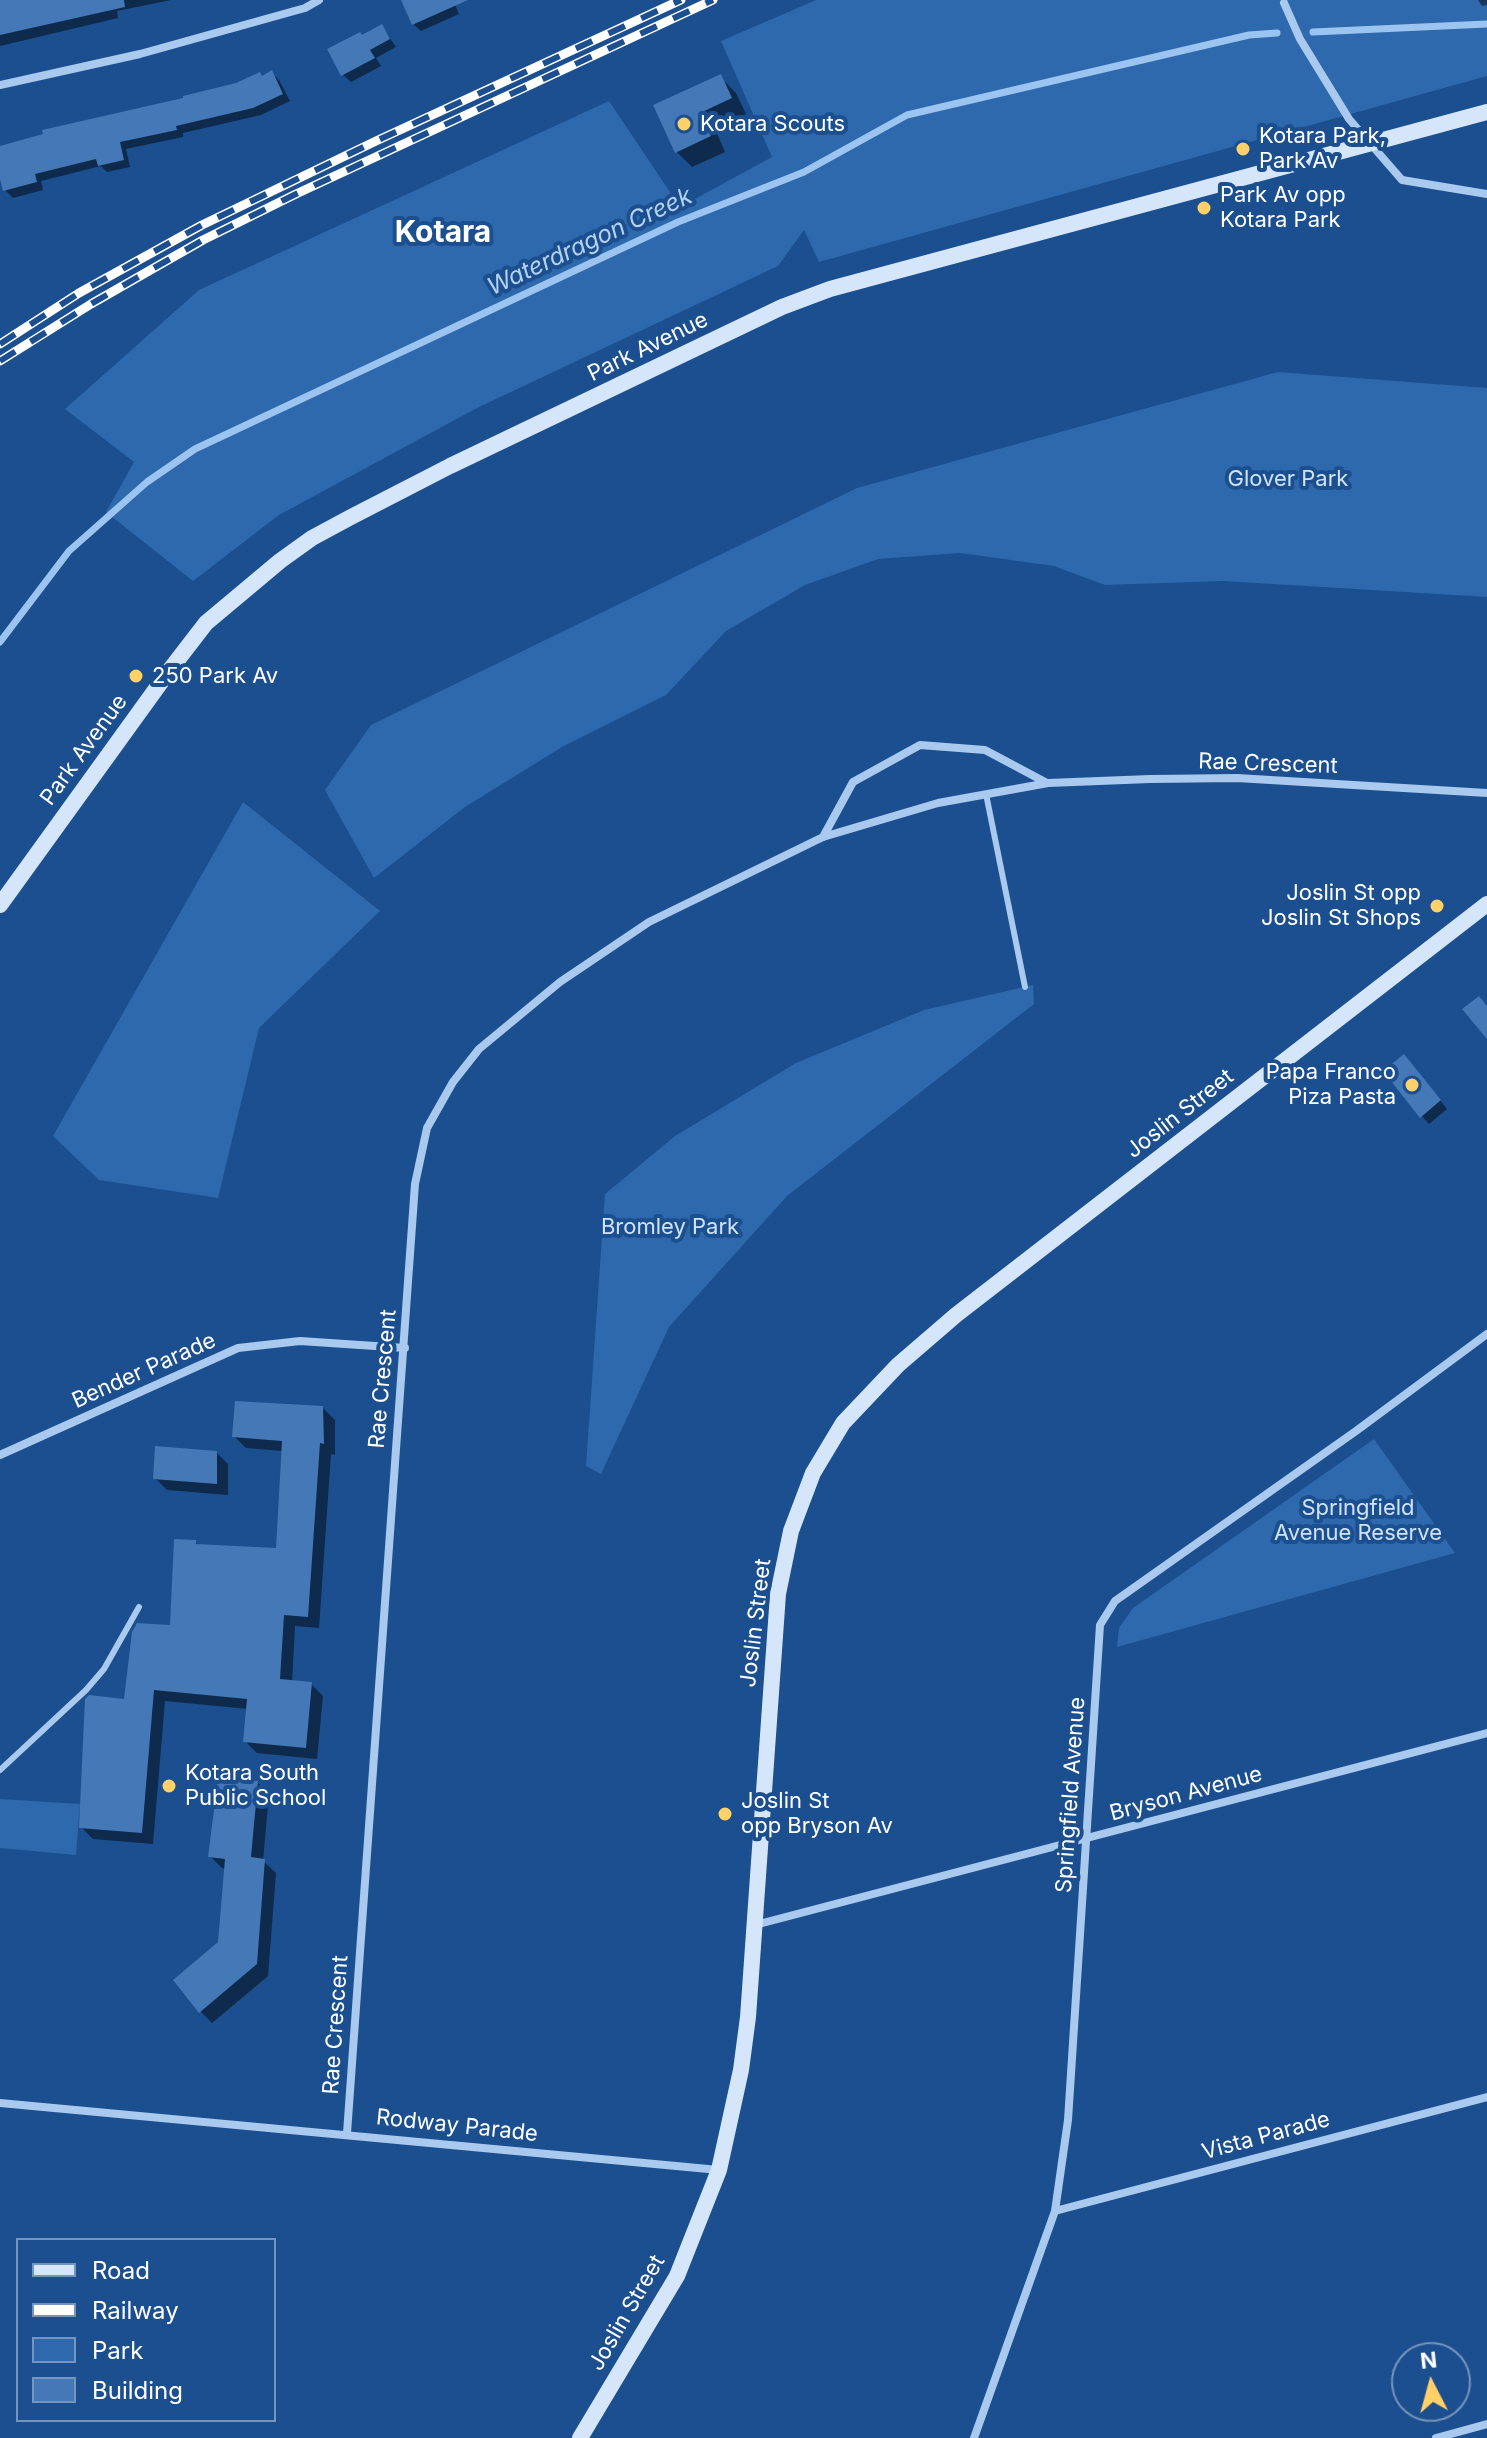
<!DOCTYPE html>
<style>
body{margin:0}
#map{position:relative;width:1487px;height:2438px;overflow:hidden;background:#1b4f8f;font-family:Inter,sans-serif}
canvas{display:block}
.legend{position:absolute;left:16px;top:2238px;width:260px;height:184px;box-sizing:border-box;background:#1b4f8f;border:2px solid #7695bc;margin:0;padding:10px 14px;list-style:none;font-size:24px;color:#fff}
.legend li{display:flex;align-items:center;gap:16px;height:40px}
.legend b{width:40px;border:2px solid #7695bc}
.north{position:absolute;left:1391px;top:2342px;width:80px;height:80px;box-sizing:border-box;background:#1b4f8f;border:2px solid #7695bc;border-radius:50%;rotate:354deg;font-size:22px;font-weight:700;line-height:32px;text-align:center;color:#fff}
.north::after{content:'';display:block;margin:auto;width:28px;height:36px;background:#ffd166;clip-path:polygon(50% 0,100% 100%,50% 72%,0 100%)}
</style>
<div id="map">
<canvas width="1487" height="2438"></canvas>
<ul class="legend">
<li><b style="height:10px;background:#d6e6fa"></b>Road</li>
<li><b style="height:10px;background:#fff"></b>Railway</li>
<li><b style="height:22px;background:#2e69ad"></b>Park</li>
<li><b style="height:22px;background:#4478b7"></b>Building</li>
</ul>
<div class="north">N</div>
</div>
<script>
const g = document.querySelector('canvas').getContext('2d');
g.lineJoin = 'round';
function paint(path, color) { g.fillStyle = color; g.fill(path, 'evenodd'); }
const poly = rows => new Path2D(rows.map(r => 'M' + r).join(''));
function strokePath(path, color, width, dash) { g.strokeStyle = color; g.lineWidth = width; g.lineCap = dash ? 'butt' : 'round'; g.setLineDash(dash || []); g.stroke(path); }
function label(font, color, halo, rows, align = 'center') {
  g.font = font + ' Inter,sans-serif'; g.lineWidth = 8; g.setLineDash([]); g.textBaseline = 'middle'; g.strokeStyle = halo; g.fillStyle = color; for (const [text, x, y, turn = 0] of rows) {
    g.save(); g.translate(x, y); g.rotate((+turn || 0) * Math.PI / 180); g.textAlign = isNaN(turn) ? turn : align; if (halo) g.strokeText(text, 0, 0); g.fillText(text, 0, 0); g.restore();
  }
}
paint(poly([
 [816,0,1487,0,1487,76,819,262,804,230,778,266,477,408,279,515,193,581,106,512,134,462,65,409,199,290,609,101,680,207,772,157,721,41],
 [1278,372,1487,388,1487,597,1223,581,1105,585,1054,566,960,553,878,559,805,585,726,631,666,695,562,747,465,807,374,878,325,790,371,725,857,488],
 [243,802,380,911,259,1028,218,1198,99,1180,53,1136],
 [1033,985,1034,1004,787,1196,669,1327,601,1474,586,1466,605,1194,675,1136,796,1063,924,1010],
 [1374,1439,1455,1553,1117,1647,1119,1628,1133,1608],
 [0,1799,80,1804,76,1855,0,1848]
]), '#2e69ad');
paint(poly([
 [0,0,171,0,117,11,118,18,0,46],
 [416,0,453,0,459,14,421,31,413,24],
 [1478,0,1487,0,1487,5,1482,6],
 [382,27,396,47,376,58,381,66,351,82,343,75,363,37],
 [272,73,279,80,290,101,261,115,183,133,183,137,126,149,130,167,107,172,101,166,41,181,43,190,13,198,5,190,0,171,0,154],
 [720,77,736,93,746,114,715,129,725,152,692,167,676,151],
 [1412,1065,1447,1109,1429,1124,1422,1116],
 [323,1408,335,1420,335,1455,331,1454,319,1628,295,1626,292,1682,311,1684,323,1696,317,1759,257,1753,245,1741,248,1709,165,1701,153,1844,93,1839,81,1827,126,1701,172,1627,195,1542,199,1546,278,1550,283,1451,246,1448,234,1436],
 [216,1452,228,1464,228,1495,167,1490,155,1478],
 [258,1783,269,1794,263,1861,276,1873,268,1976,212,2023,200,2011,220,1943,226,1869,222,1868,210,1856]
]), '#0007');
strokePath(poly([
 [1313,32,1487,24],
 [0,642,69,551,147,482,195,449,678,222,804,172,907,115,1249,35,1277,33]
]), '#9cc4f0', 7);
paint(poly([
 [0,0,124,0,125,7,0,35],
 [401,0,468,0,412,25],
 [382,24,390,39,370,50,375,58,341,76,327,49,360,32,362,35],
 [272,70,283,94,253,108,176,126,177,130,120,142,124,160,98,166,96,159,35,174,37,182,3,191,0,179,0,146,43,134,42,130,183,98,183,96,236,83,260,72,262,76],
 [721,74,732,98,700,113,711,136,675,153,653,105],
 [1479,996,1487,1006,1487,1039,1462,1009],
 [1404,1054,1441,1100,1420,1118,1383,1071],
 [235,1401,323,1406,324,1444,320,1443,308,1617,284,1615,280,1679,312,1682,306,1748,243,1742,247,1699,154,1690,142,1833,79,1828,85,1699,89,1695,124,1699,132,1632,137,1623,170,1625,174,1539,196,1540,196,1544,276,1548,282,1441,232,1437],
 [155,1446,217,1451,217,1484,153,1479],
 [218,1779,258,1781,251,1857,265,1859,257,1964,199,2013,173,1980,218,1942,225,1859,208,1857]
]), '#4478b7');
strokePath(poly([
 [986,794,1025,987],
 [0,1770,86,1690,104,1669,139,1607]
]), '#a9c9ee', 6);
strokePath(poly([
 [1284,3,1300,39,1349,119,1402,180,1487,194],
 [0,85,140,54,305,8,319,0],
 [823,837,853,782,920,745,985,750,1047,783],
 [0,1455,238,1348,300,1341,405,1348],
 [755,1925,1487,1733],
 [0,2103,719,2170],
 [347,2133,415,1184,427,1128,453,1082,479,1049,560,982,649,922,823,837,938,803,1048,783,1150,779,1237,778,1487,793],
 [1055,2211,1487,2097],
 [974,2438,1055,2211,1068,2120,1100,1625,1115,1601,1356,1431,1487,1334],
 [1436,2438,1487,2424]
]), '#a9c9ee', 8);
strokePath(poly([
 [0,905,169,671,206,623,280,561,312,538,351,517,450,466,782,307,830,289,1487,112],
 [580,2438,677,2276,719,2170,741,2070,748,2017,778,1594,791,1531,813,1473,843,1423,898,1365,956,1315,1487,904]
]), '#d6e6fa', 16);
const rail = poly([
 [0,344,79,293,202,225,376,141,681,0],
 [0,361,91,304,203,240,296,194,713,0]
]);
strokePath(rail, '#fff', 9);
strokePath(rail, '#1b4f8f', 6, [18]);
for (const [x, y, r, color] of [
 [684,124,8,"#ffd166"],
 [1243,149,8,"#ffd166"],
 [1204,208,8,"#ffd166"],
 [136,676,8,"#ffd166"],
 [1437,906,8,"#ffd166"],
 [1412,1085,8,"#ffd166"],
 [169,1786,8,"#ffd166"],
 [725,1814,8,"#ffd166"]
]) { const dot = new Path2D(); dot.arc(x, y, r, 0, 2 * Math.PI); g.fillStyle = color; g.fill(dot); strokePath(dot, '#1b4f8f', 3); }
label('22px', '#fff', '#1b4f8f', [
 ["Kotara Scouts",700,124],
 ["Kotara Park,",1259,136],
 ["Park Av",1259,161],
 ["Park Av opp",1220,195],
 ["Kotara Park",1220,220],
 ["250 Park Av",152,676],
 ["Joslin St opp",1421,893,"right"],
 ["Joslin St Shops",1421,918,"right"],
 ["Papa Franco",1396,1072,"right"],
 ["Piza Pasta",1396,1097,"right"],
 ["Kotara South",185,1773],
 ["Public School",185,1798],
 ["Joslin St",741,1801],
 ["opp Bryson Av",741,1826]
], 'left');
label('22px', '#fff', '#1b4f8f', [
 ["Park Avenue",648,347,-26],
 ["Park Avenue",84,750,-54],
 ["Rae Crescent",1268,764,2],
 ["Joslin Street",1180,1114,-38],
 ["Bender Parade",144,1371,-24],
 ["Rae Crescent",383,1379,-85],
 ["Joslin Street",756,1623,-83],
 ["Bryson Avenue",1186,1794,-15],
 ["Springfield Avenue",1071,1795,-86],
 ["Rae Crescent",336,2025,-86],
 ["Rodway Parade",457,2126,6],
 ["Vista Parade",1266,2136,-15],
 ["Joslin Street",627,2313,-60]
]);
label('22px', '#cfe3fa', '#1b4f8f', [
 ["Glover Park",1288,479],
 ["Bromley Park",670,1227],
 ["Springfield",1358,1508],
 ["Avenue Reserve",1358,1533]
]);
label('italic 24px', '#b5d3f5', '#1b4f8f', [
 ["Waterdragon Creek",590,242,-25]
]);
label('bold 30px', '#fff', '#1b4f8f', [
 ["Kotara",443,233]
]);
</script>
